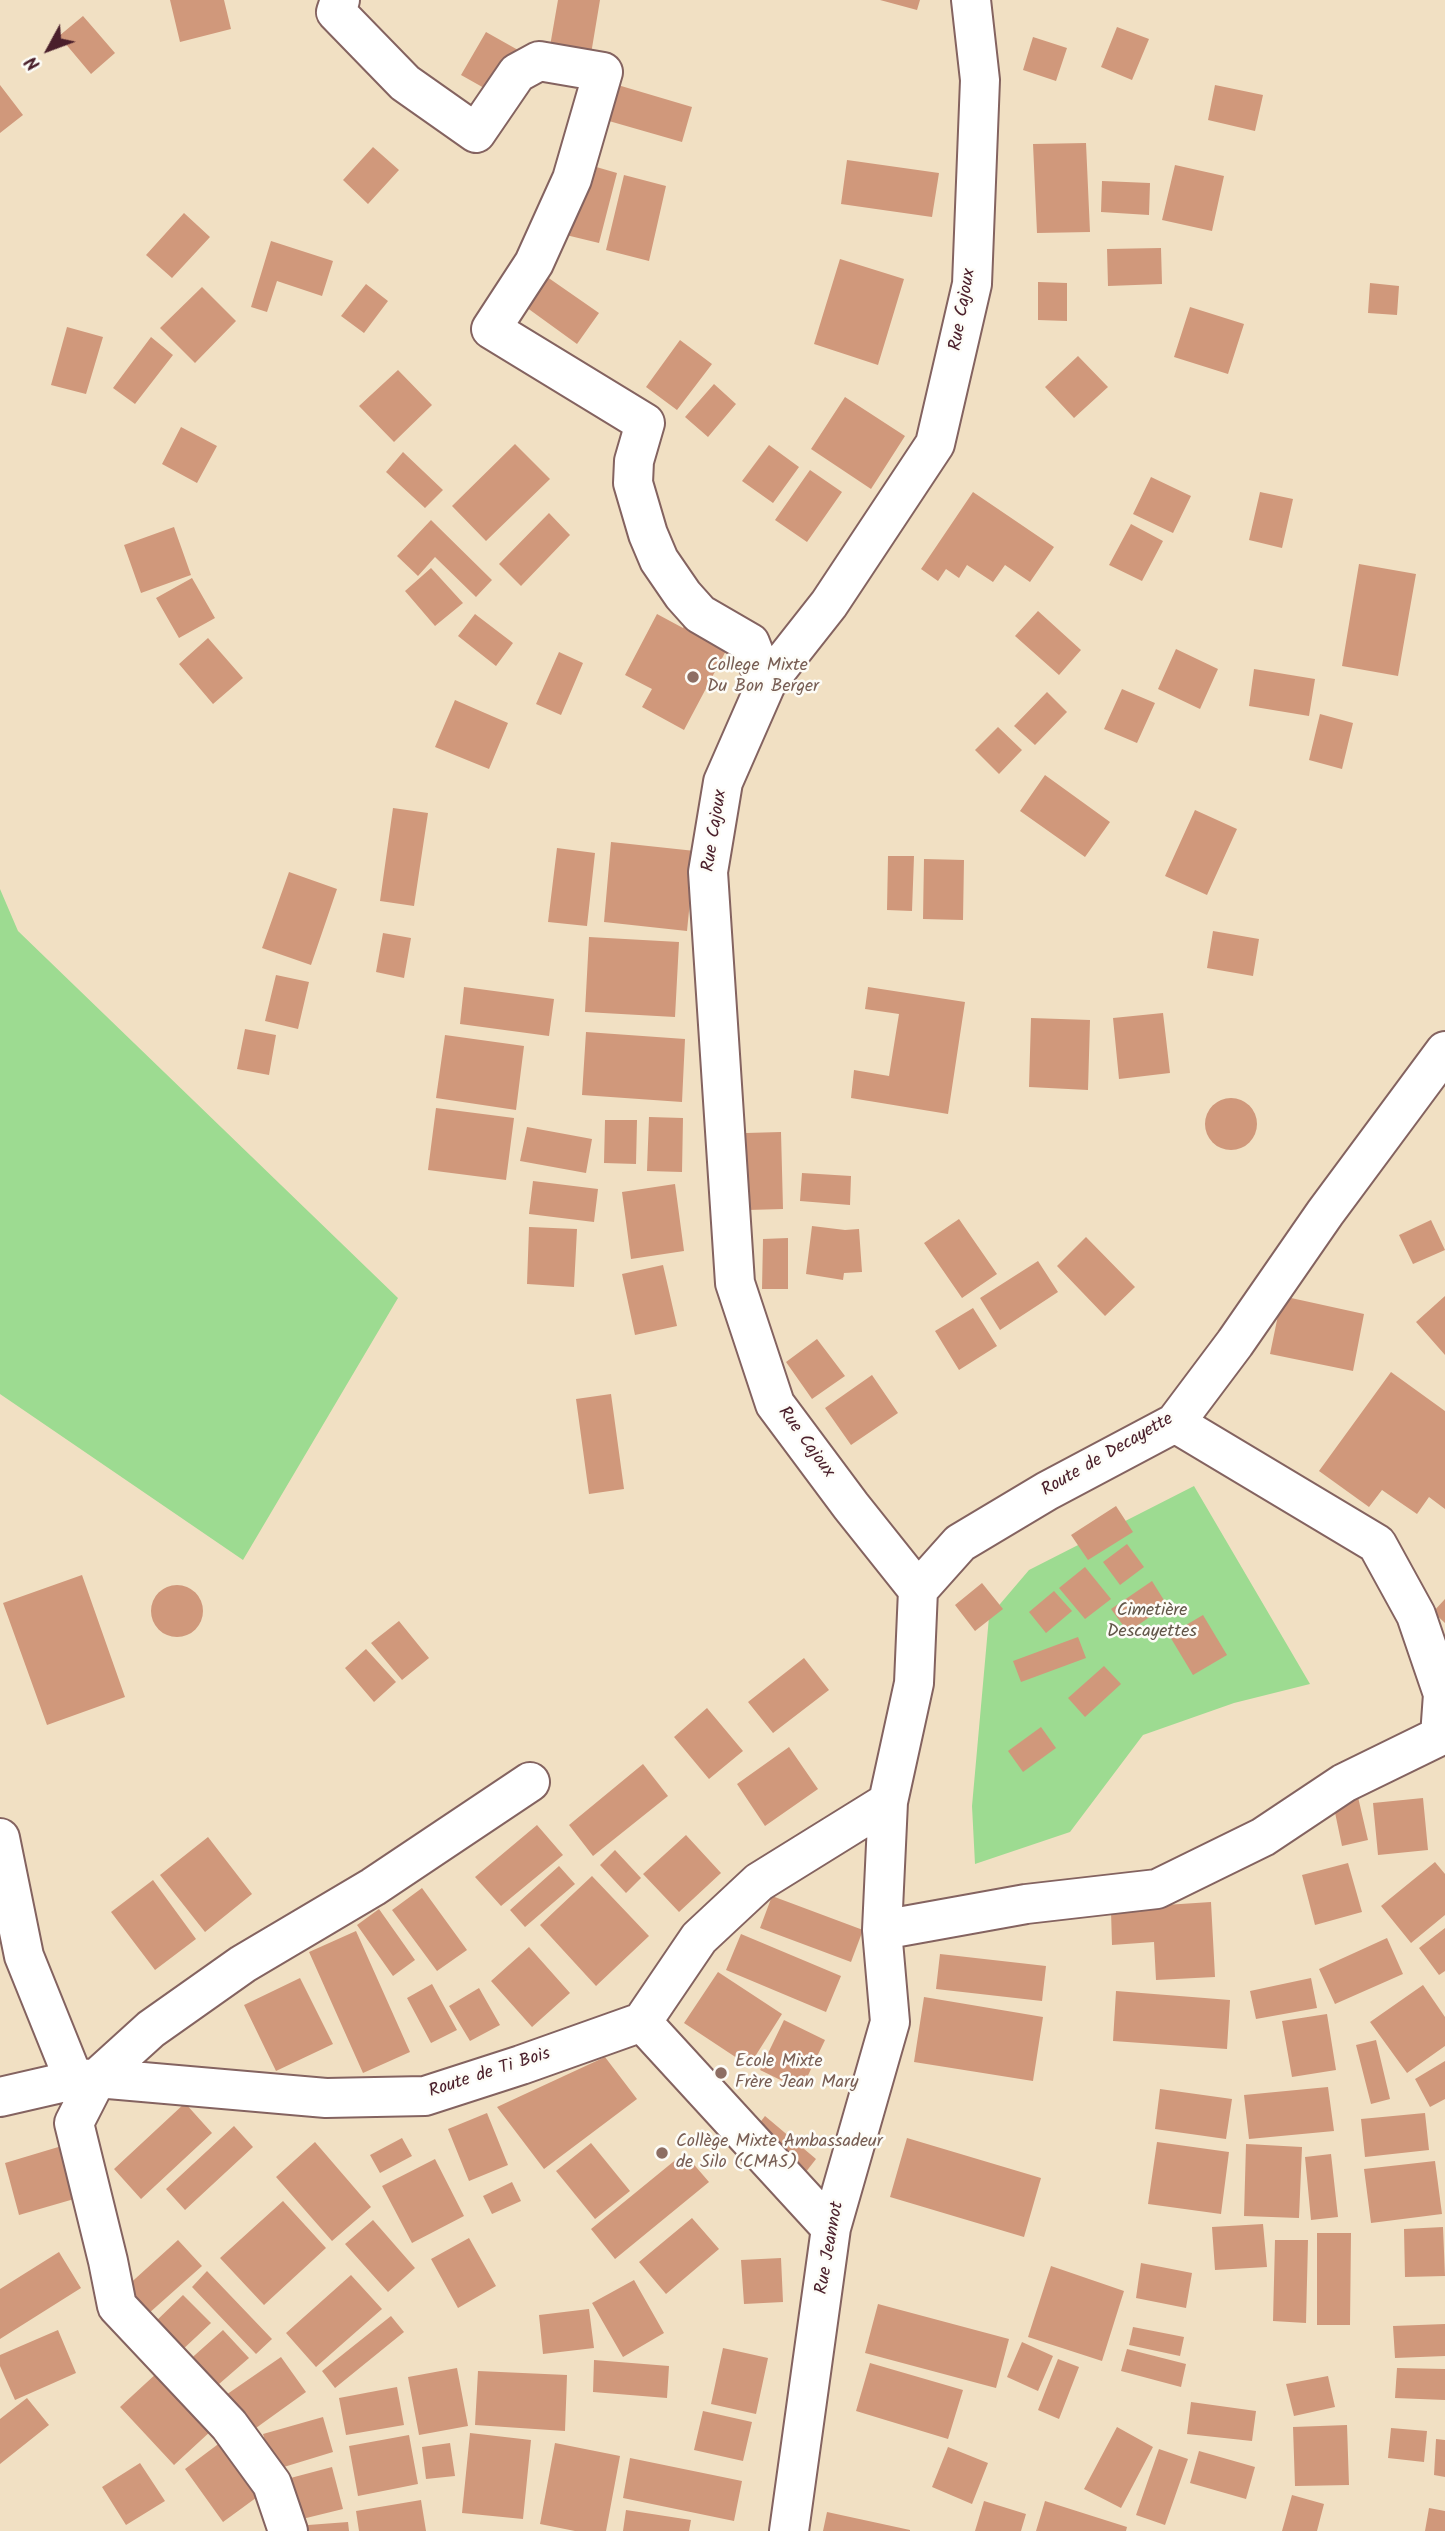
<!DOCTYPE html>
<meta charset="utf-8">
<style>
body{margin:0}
#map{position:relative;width:1445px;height:2531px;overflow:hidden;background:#f1e0c3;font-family:Kalam,sans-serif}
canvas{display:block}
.north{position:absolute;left:14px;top:14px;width:70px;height:70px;-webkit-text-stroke:5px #fdfcf7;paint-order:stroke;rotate:229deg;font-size:19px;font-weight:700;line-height:28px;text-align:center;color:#4a1f2b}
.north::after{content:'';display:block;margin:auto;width:24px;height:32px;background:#4a1f2b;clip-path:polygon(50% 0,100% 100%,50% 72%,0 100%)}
</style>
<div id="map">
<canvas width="1445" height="2531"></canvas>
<div class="north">N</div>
</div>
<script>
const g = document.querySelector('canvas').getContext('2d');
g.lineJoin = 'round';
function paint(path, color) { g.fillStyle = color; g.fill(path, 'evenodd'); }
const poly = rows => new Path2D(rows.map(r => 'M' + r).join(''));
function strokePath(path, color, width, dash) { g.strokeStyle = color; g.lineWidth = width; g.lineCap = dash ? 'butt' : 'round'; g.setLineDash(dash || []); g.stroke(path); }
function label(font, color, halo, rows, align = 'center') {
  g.font = font + ' Kalam,sans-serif'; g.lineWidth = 5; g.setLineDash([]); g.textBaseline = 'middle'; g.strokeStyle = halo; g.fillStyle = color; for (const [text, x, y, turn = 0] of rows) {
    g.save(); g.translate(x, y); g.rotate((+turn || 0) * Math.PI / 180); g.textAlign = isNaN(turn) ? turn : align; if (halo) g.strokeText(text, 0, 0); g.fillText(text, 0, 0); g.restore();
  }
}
paint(poly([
 [0,889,18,931,398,1298,243,1560,0,1394],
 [1194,1486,1310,1684,1234,1703,1143,1735,1070,1832,975,1864,972,1806,989,1617,1029,1570]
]), '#9ddb91');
paint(poly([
 [170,0,224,0,231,29,180,42],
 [558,0,600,0,590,60,549,52],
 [880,0,920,0,917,10],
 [83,16,115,53,91,74,59,36],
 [1117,27,1149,39,1132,80,1101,67],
 [486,32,518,50,493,93,461,75],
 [1033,37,1067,48,1056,81,1023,70],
 [611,83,692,107,682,142,602,119],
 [0,85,23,115,0,133],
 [1215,85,1263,95,1255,131,1208,120],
 [1086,143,1090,232,1037,233,1033,144],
 [373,147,399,170,368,204,343,180],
 [847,160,939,173,932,217,841,204],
 [586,164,617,173,599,243,566,235],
 [1175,165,1224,176,1212,231,1162,220],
 [624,175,666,186,649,261,606,250],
 [1102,181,1150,183,1149,215,1101,212],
 [184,213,210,237,172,278,146,255],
 [271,241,333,261,322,296,277,281,267,312,251,307],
 [1161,248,1162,284,1108,286,1107,249],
 [840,259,904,279,878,365,814,344],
 [540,272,599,313,577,344,519,302],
 [1038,282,1067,283,1067,321,1038,320],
 [1370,283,1399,286,1397,315,1368,313],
 [366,284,388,301,364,333,341,316],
 [202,287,236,321,195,363,160,328],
 [1190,307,1244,324,1228,374,1174,357],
 [67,327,103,337,86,394,51,385],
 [151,337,173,355,135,404,113,388],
 [680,340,712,364,677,410,646,387],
 [1078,356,1108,387,1074,418,1045,387],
 [398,370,432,405,394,442,359,406],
 [714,384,736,404,708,437,685,417],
 [845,397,905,436,871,489,811,449],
 [181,427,217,446,197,483,162,464],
 [515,444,550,479,486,541,452,506],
 [769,445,799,467,773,503,742,481],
 [403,452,443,490,425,508,386,472],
 [810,470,842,492,807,542,775,520],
 [1151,477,1191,496,1173,533,1133,514],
 [973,492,1054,547,1030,582,1005,565,993,582,967,565,959,578,946,569,938,581,921,569],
 [1260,492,1293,499,1282,548,1249,540],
 [549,513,570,535,521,586,499,564],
 [431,520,492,580,476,597,435,557,418,576,397,556],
 [1131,524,1163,541,1142,581,1109,565],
 [174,527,191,575,141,593,124,545],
 [1359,564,1416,574,1398,676,1342,666],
 [431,568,463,603,435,626,405,591],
 [192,578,215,618,179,638,156,598],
 [1038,611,1081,650,1059,675,1015,636],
 [475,614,513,643,496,666,458,636],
 [657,614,683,628,685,624,728,647,684,730,642,707,652,689,625,675],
 [208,638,243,678,213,704,179,664],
 [1176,649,1218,669,1200,709,1158,689],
 [559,652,583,663,561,715,536,704],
 [1254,669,1315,679,1309,716,1249,706],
 [1122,689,1155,703,1137,743,1104,729],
 [1047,692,1067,712,1035,745,1014,726],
 [455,700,508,723,489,769,435,747],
 [1320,714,1353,723,1342,769,1309,760],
 [998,727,1022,750,999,774,975,750],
 [1045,775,1110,822,1085,857,1020,811],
 [393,808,428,813,414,906,380,901],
 [1195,810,1237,829,1207,895,1165,876],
 [611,842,695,851,687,931,604,922],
 [557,848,595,853,587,926,548,922],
 [888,856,914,856,912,911,887,910],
 [924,859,964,860,963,920,923,919],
 [289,872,337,889,311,965,262,948],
 [1213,931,1259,939,1253,976,1207,968],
 [383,933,411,938,404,978,376,972],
 [589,937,679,942,675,1017,585,1012],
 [276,975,309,982,298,1029,265,1021],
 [464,987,554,999,549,1036,460,1024],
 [868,987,965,1002,948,1114,851,1098,854,1070,889,1076,899,1014,865,1009],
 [1163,1013,1170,1073,1119,1079,1113,1018],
 [1031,1018,1090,1020,1088,1090,1029,1087],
 [245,1029,276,1035,269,1075,237,1069],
 [586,1032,685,1039,682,1102,582,1095],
 [445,1035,524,1046,516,1110,436,1098],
 '1205 1124a26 26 0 1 1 52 0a26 26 0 1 1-52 0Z',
 [436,1108,514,1118,506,1180,428,1170],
 [649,1117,683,1118,682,1172,647,1171],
 [605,1120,637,1120,636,1164,604,1163],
 [527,1127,592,1139,586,1173,520,1161],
 [781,1132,783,1209,748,1210,746,1133],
 [802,1173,851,1176,850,1205,800,1201],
 [533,1181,598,1189,594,1222,529,1214],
 [675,1184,684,1251,631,1259,622,1192],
 [959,1219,997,1274,962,1298,924,1243],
 [1431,1220,1445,1250,1413,1264,1399,1235],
 [812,1226,845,1230,859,1229,862,1272,844,1273,843,1280,806,1274],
 [529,1227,577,1229,574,1287,527,1284],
 [1086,1237,1135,1287,1105,1316,1057,1266],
 [788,1238,788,1289,762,1289,763,1239],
 [1038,1261,1058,1292,1000,1330,980,1298],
 [663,1265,677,1326,635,1335,622,1274],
 [1282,1296,1364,1314,1353,1371,1270,1354],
 [1445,1296,1445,1355,1416,1322],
 [973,1308,997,1346,959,1370,935,1331],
 [817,1339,845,1376,812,1399,786,1362],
 [1391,1372,1445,1411,1445,1509,1429,1497,1417,1514,1382,1490,1369,1507,1319,1471],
 [872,1375,898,1413,851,1445,825,1408],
 [611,1394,624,1489,589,1494,576,1399],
 [1116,1506,1133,1532,1088,1560,1071,1535],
 [1127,1544,1144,1567,1120,1585,1103,1562],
 [1085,1567,1111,1599,1085,1619,1059,1588],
 [82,1575,125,1697,47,1725,3,1603],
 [1152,1581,1167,1605,1128,1632,1111,1609],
 [982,1583,1003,1609,975,1631,955,1605],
 '151 1611a26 26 0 1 1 52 0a26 26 0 1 1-52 0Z',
 [1054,1591,1072,1611,1046,1633,1029,1612],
 [1445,1599,1445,1623,1433,1612],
 [1203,1615,1227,1655,1193,1675,1169,1635],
 [399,1621,429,1658,402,1680,371,1643],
 [1078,1637,1086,1658,1021,1682,1013,1661],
 [366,1649,396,1682,374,1702,345,1668],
 [804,1658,829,1690,773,1733,748,1702],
 [1104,1666,1121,1684,1085,1717,1068,1698],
 [707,1708,743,1751,709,1779,674,1737],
 [1041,1727,1056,1748,1023,1772,1008,1751],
 [789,1747,818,1789,765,1826,737,1784],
 [643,1764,668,1796,593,1856,569,1825],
 [1358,1797,1368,1840,1342,1846,1333,1803],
 [1423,1798,1428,1850,1378,1855,1373,1803],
 [537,1825,563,1855,501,1906,475,1877],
 [686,1835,721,1873,679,1912,643,1874],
 [208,1837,252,1894,205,1932,160,1875],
 [615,1850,641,1878,626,1893,600,1865],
 [1435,1862,1445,1874,1445,1915,1411,1943,1381,1906],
 [1348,1863,1362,1912,1315,1925,1302,1875],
 [559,1866,575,1884,525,1927,510,1910],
 [592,1876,649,1936,596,1986,540,1925],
 [153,1880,196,1939,155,1970,111,1912],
 [422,1888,467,1950,437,1971,392,1910],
 [772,1896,863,1930,851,1962,760,1928],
 [1211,1902,1215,1977,1156,1980,1154,1942,1112,1945,1111,1911,1150,1906],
 [379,1909,415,1960,393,1976,357,1925],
 [1445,1928,1445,1971,1439,1975,1419,1948],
 [356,1931,410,2052,363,2073,309,1952],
 [741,1934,841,1976,826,2012,726,1970],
 [1387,1938,1403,1974,1335,2004,1319,1969],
 [529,1947,570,1993,532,2027,491,1981],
 [940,1954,1046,1966,1042,2001,936,1989],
 [718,1972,782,2014,749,2066,684,2023],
 [300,1978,333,2044,276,2071,244,2005],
 [1311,1978,1317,2008,1256,2019,1250,1991],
 [432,1984,457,2030,431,2043,407,1998],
 [1423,1985,1445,2017,1445,2046,1407,2073,1370,2022],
 [479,1988,500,2025,470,2041,449,2006],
 [1116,1991,1230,2000,1227,2049,1113,2041],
 [924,1997,1043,2017,1033,2081,914,2062],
 [1327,2014,1336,2070,1292,2077,1282,2021],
 [784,2020,825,2040,801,2090,760,2070],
 [1376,2040,1390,2099,1371,2104,1356,2045],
 [605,2057,637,2099,544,2169,497,2107],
 [1445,2061,1445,2099,1430,2107,1415,2079],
 [1328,2087,1334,2131,1249,2139,1244,2095],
 [1160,2089,1232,2099,1226,2139,1155,2129],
 [185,2103,212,2133,141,2199,114,2169],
 [487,2113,508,2165,469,2181,448,2129],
 [1425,2113,1429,2150,1365,2157,1361,2119],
 [765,2116,816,2159,791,2191,740,2148],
 [234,2126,253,2147,185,2210,166,2189],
 [402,2138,412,2156,380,2173,370,2155],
 [907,2138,1041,2178,1024,2237,890,2197],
 [315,2142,371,2207,332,2241,276,2177],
 [1157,2142,1229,2152,1221,2214,1148,2204],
 [591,2143,630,2191,595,2219,556,2171],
 [1246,2144,1302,2147,1299,2218,1244,2216],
 [65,2145,81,2197,19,2215,5,2163],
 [684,2153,709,2182,615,2259,591,2229],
 [1331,2154,1338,2217,1311,2220,1305,2157],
 [435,2159,464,2216,412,2243,382,2186],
 [1435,2161,1442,2214,1371,2223,1364,2169],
 [512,2182,521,2201,492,2214,483,2196],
 [283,2201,326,2248,264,2305,220,2258],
 [692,2218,719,2249,666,2294,639,2262],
 [373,2220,415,2268,388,2292,345,2244],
 [1263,2224,1267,2267,1215,2270,1212,2227],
 [1443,2227,1445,2276,1405,2277,1404,2229],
 [1317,2233,1351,2233,1350,2325,1317,2325],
 [469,2238,496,2286,458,2308,431,2259],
 [178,2240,202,2266,148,2314,125,2288],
 [1275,2240,1308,2240,1306,2323,1273,2321],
 [59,2252,81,2288,0,2339,0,2289],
 [781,2258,783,2302,744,2304,741,2260],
 [1141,2263,1192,2273,1186,2308,1136,2298],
 [1051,2266,1124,2291,1102,2361,1028,2337],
 [207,2271,272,2339,256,2354,192,2287],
 [351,2275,382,2309,316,2367,286,2333],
 [634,2280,664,2333,623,2357,592,2303],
 [183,2295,211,2323,180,2352,153,2324],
 [878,2304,1009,2339,996,2388,865,2353],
 [589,2309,594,2348,543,2354,539,2315],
 [391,2316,404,2332,335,2388,322,2371],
 [1445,2324,1445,2356,1395,2358,1393,2326],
 [1133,2327,1184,2337,1180,2356,1129,2345],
 [58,2330,76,2373,15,2400,0,2366,0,2355],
 [223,2330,249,2358,211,2391,186,2363],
 [1022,2342,1053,2356,1038,2391,1007,2377],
 [723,2348,768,2358,756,2414,711,2404],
 [1127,2349,1186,2364,1181,2387,1121,2371],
 [281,2357,306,2392,249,2433,223,2397],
 [1058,2359,1079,2367,1059,2419,1038,2410],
 [594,2360,669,2366,667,2398,593,2392],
 [870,2363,963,2390,948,2439,856,2411],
 [457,2368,468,2426,419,2435,408,2377],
 [1397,2368,1445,2369,1445,2400,1395,2398],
 [478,2371,567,2375,565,2431,475,2425],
 [158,2372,212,2430,174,2465,120,2407],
 [1328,2376,1335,2407,1294,2416,1286,2384],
 [397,2387,404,2425,346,2435,339,2398],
 [27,2398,49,2425,0,2464,0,2419],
 [1191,2402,1256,2411,1252,2441,1187,2434],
 [703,2411,752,2422,743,2461,694,2450],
 [323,2417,333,2452,274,2470,263,2434],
 [1347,2425,1349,2485,1295,2486,1293,2427],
 [1117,2427,1153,2447,1121,2508,1084,2489],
 [1391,2428,1427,2431,1424,2462,1388,2458],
 [470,2433,531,2440,523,2519,462,2513],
 [409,2435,418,2484,358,2496,349,2446],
 [225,2439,264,2492,223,2522,185,2469],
 [1436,2439,1445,2440,1445,2477,1434,2475],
 [450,2443,455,2476,426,2479,422,2447],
 [555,2443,620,2456,606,2531,575,2531,540,2524],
 [948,2447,988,2463,972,2504,932,2487],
 [1159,2449,1188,2459,1165,2525,1136,2515],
 [1199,2451,1255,2467,1246,2499,1190,2483],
 [630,2458,742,2481,734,2521,623,2498],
 [140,2463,165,2501,126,2525,102,2487],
 [332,2467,343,2509,294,2521,283,2480],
 [1292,2495,1324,2504,1317,2531,1282,2531],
 [421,2500,426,2531,359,2531,356,2511],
 [984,2501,1026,2514,1021,2531,975,2531],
 [1045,2501,1127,2527,1126,2531,1036,2531],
 [1429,2508,1445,2511,1445,2531,1425,2531],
 [626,2510,691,2520,689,2531,623,2531],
 [827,2512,910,2530,910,2531,823,2531],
 [348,2522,349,2531,297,2531,295,2526]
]), '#d0987b');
const minor = poly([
 [340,0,336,12,405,83,476,133,517,73,539,61,603,72,572,179,534,263,491,329,645,423,634,461,633,483,648,534,659,560,683,595,700,614,750,643,766,684],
 [918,1590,851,1506,775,1404,735,1283,708,872,723,782,766,684,829,604,935,444,972,284,980,80,971,0],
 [0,1838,24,1956,74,2080],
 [882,1930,1026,1904,1157,1889,1263,1837,1344,1783,1440,1736,1443,1694,1416,1615,1377,1544,1175,1423],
 [642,2022,831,2228],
 [0,2097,74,2080,97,2078,326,2098,425,2096,521,2065,642,2022,699,1938,759,1882,888,1802],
 [288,2531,272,2484,229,2425,117,2306,108,2261,74,2123,97,2078,151,2029,243,1964,373,1887,530,1782],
 [789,2531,831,2228,890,2022,882,1930,888,1802,914,1683,918,1590,960,1543,1047,1491,1175,1423,1235,1343,1325,1213,1445,1051]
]);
strokePath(minor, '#846360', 42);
strokePath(minor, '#fff', 38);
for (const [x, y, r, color] of [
 [693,677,7,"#8d6e63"],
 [721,2073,7,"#8d6e63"],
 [662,2153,7,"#8d6e63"]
]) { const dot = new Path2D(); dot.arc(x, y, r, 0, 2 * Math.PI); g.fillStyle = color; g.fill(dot); strokePath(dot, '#fdfcf7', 2.5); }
label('18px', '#4a1f2b', '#fdfcf7', [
 ["Rue Cajoux",964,310,-80],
 ["Rue Cajoux",716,831,-81],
 ["Rue Cajoux",805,1443,54],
 ["Route de Decayette",1108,1456,-30],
 ["Route de Ti Bois",490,2074,-18],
 ["Rue Jeannot",831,2248,-80]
]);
label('18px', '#785e54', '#fdfcf7', [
 ["College Mixte",707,667],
 ["Du Bon Berger",707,688],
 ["Ecole Mixte",735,2063],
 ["Frère Jean Mary",735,2084],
 ["Collège Mixte Ambassadeur",676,2143],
 ["de Silo (CMAS)",676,2164]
], 'left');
label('18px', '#63574a', '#fdfcf7', [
 ["Cimetière",1152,1612],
 ["Descayettes",1152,1633]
]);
</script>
